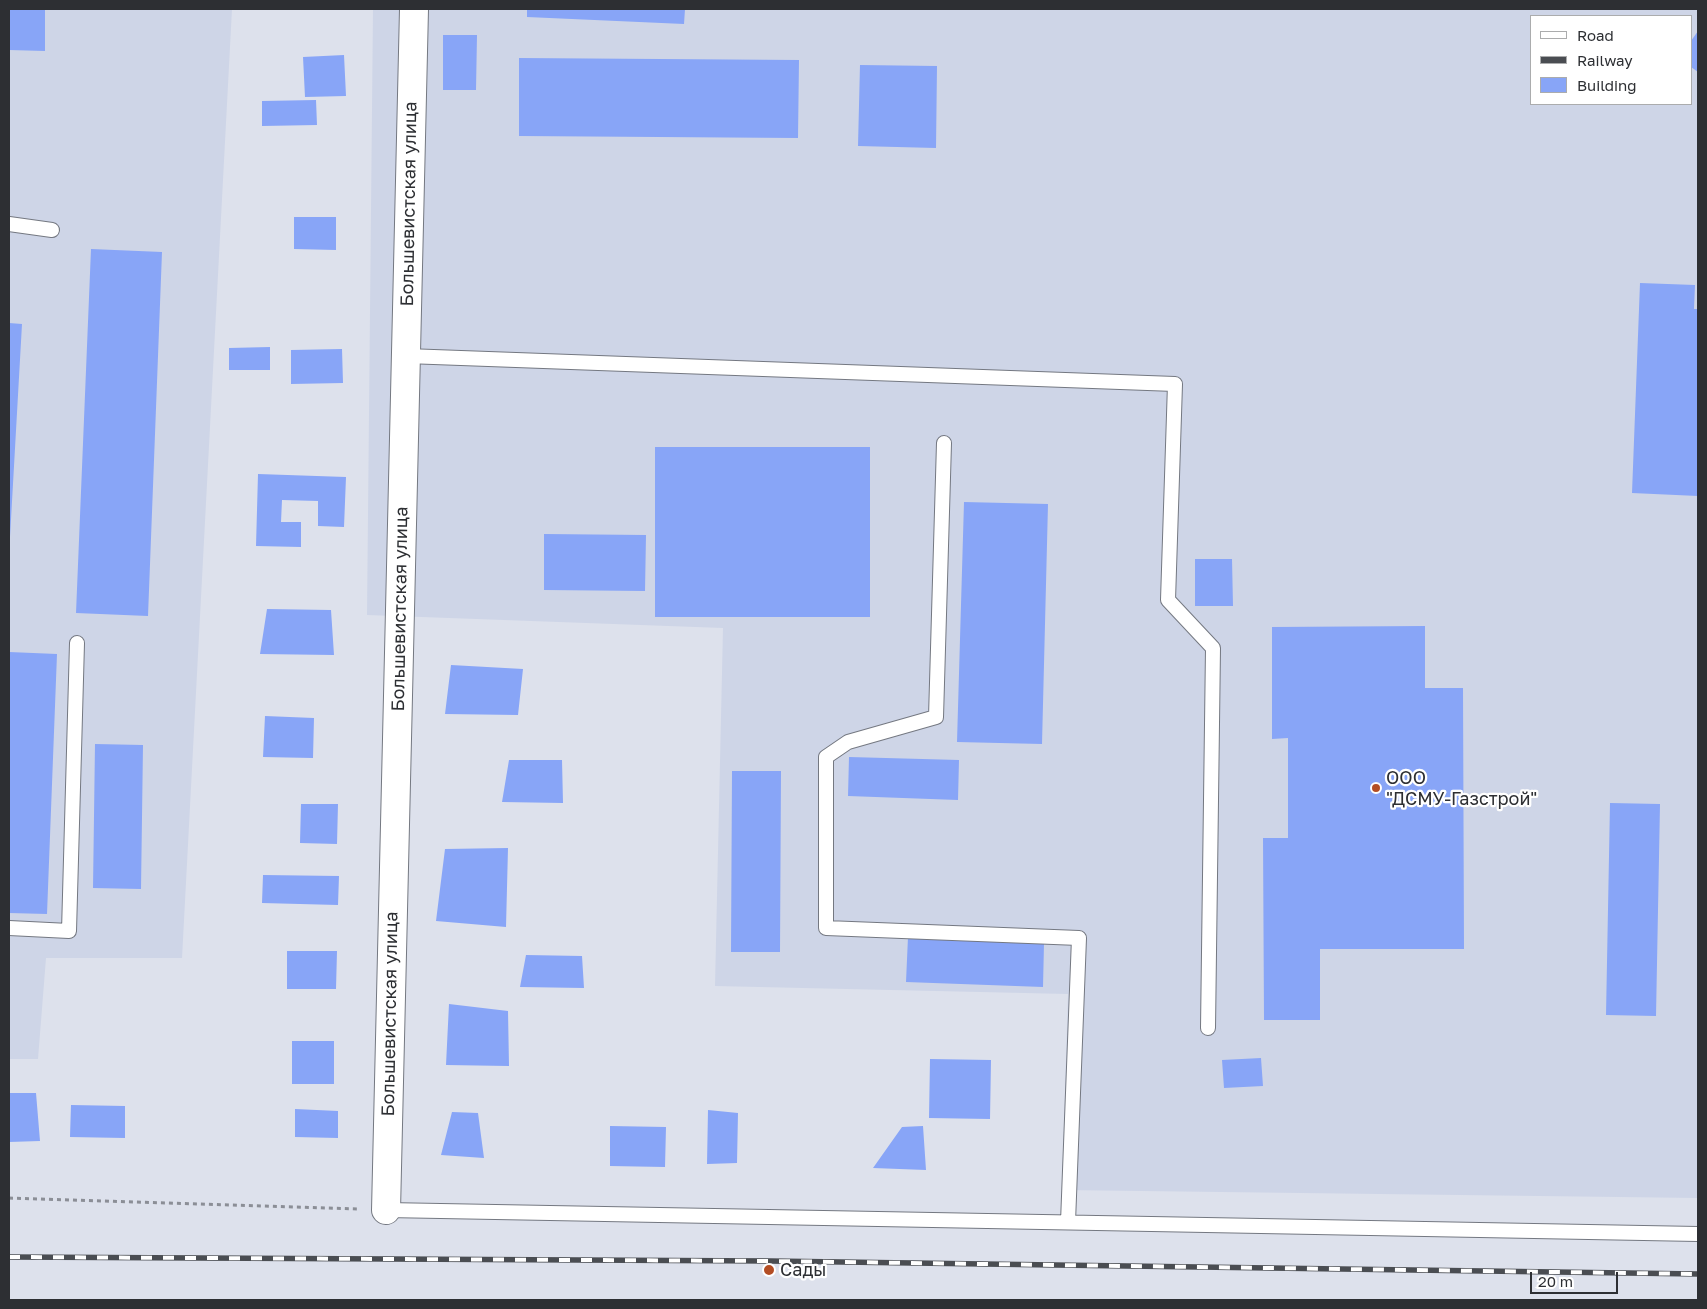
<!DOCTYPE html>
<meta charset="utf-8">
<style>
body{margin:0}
#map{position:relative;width:1707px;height:1309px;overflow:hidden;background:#dde1ec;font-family:"Golos Text",sans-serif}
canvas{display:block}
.frame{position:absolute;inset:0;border:10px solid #2d2f33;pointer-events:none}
.legend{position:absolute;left:1530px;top:15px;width:162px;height:90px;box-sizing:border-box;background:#fff;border:1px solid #abacad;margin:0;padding:6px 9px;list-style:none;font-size:15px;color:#2d2f33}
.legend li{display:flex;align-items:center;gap:10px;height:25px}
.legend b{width:25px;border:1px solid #abacad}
.scale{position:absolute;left:1530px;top:1272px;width:88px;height:22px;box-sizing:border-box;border:2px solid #2d2f33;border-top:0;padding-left:6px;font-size:15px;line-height:18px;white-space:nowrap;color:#2d2f33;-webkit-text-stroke:4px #fff;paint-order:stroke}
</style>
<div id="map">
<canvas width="1707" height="1309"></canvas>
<div class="frame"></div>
<ul class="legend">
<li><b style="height:6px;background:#fff"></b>Road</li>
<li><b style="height:6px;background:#4a4d52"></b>Railway</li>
<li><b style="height:14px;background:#88a5f7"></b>Building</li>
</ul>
<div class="scale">20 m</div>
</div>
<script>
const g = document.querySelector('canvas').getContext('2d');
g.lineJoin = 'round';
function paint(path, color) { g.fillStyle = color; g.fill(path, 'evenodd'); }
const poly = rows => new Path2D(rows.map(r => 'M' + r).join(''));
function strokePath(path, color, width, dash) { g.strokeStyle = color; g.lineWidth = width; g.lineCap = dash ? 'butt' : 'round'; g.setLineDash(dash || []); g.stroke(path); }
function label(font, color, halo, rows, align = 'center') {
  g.font = font + ' "Golos Text",sans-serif'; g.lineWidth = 4.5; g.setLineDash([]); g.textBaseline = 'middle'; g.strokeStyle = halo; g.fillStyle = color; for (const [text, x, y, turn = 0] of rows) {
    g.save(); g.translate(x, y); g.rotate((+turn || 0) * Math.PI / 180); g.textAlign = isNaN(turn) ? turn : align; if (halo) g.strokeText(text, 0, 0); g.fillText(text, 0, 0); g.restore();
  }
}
paint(poly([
 [9,9,232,9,182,958,46,958,38,1059,9,1059],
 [373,9,1698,9,1698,1198,1062,1190,1068,994,715,986,723,628,367,615],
 [1531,16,1691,16,1691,104,1531,104]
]), '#ced5e7');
paint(poly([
 [9,9,45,9,45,51,9,50],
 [527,9,685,9,684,24,527,17],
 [1698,31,1698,72,1691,67,1691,41],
 [443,35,477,35,476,90,443,90],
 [344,55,346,96,305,97,303,57],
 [519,58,799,60,798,138,519,136],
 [860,65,937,66,936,148,858,146],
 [316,100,317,125,262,126,262,101],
 [294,217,336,217,336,250,294,249],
 [91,249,162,252,148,616,76,613],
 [1640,283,1695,285,1694,309,1698,309,1698,496,1632,493],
 [9,323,22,324,10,537,9,536],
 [270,347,270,370,229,370,229,348],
 [342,349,343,383,291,384,291,350],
 [655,447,870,447,870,617,655,617],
 [258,474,346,477,344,527,318,526,318,501,282,500,281,522,301,522,301,547,256,546],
 [964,502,1048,504,1042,744,957,742],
 [544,534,646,535,645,591,544,590],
 [1195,559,1232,559,1233,606,1195,606],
 [267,609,331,610,334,655,260,654],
 [1425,626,1425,688,1463,688,1464,949,1320,949,1320,1020,1264,1020,1263,838,1288,838,1288,738,1272,739,1272,627],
 [9,652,57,654,47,914,9,913],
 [451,665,523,669,518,715,445,714],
 [265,716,314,718,313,758,263,757],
 [95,744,143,745,141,889,93,888],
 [849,757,959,760,958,800,848,796],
 [509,760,562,760,563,803,502,802],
 [732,771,781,771,780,952,731,952],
 [1610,803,1660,804,1656,1016,1606,1015],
 [301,804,338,804,337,844,300,843],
 [508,848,506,927,436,921,445,849],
 [263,875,339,876,338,905,262,903],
 [908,937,1044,943,1043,987,906,982],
 [287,951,337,951,336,989,287,989],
 [526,955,582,956,584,988,520,987],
 [449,1004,508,1011,509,1066,446,1065],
 [292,1041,334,1041,334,1084,292,1084],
 [1261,1058,1263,1086,1224,1088,1222,1060],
 [930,1059,991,1060,990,1119,929,1118],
 [9,1093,36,1093,40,1141,9,1142],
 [71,1105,125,1106,125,1138,70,1137],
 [295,1109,338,1111,338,1138,295,1137],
 [708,1110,738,1113,737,1163,707,1164],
 [452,1112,478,1113,484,1158,441,1155],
 [610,1126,666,1127,665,1167,610,1166],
 [923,1126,926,1170,873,1168,902,1127]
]), '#88a5f7');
const service = poly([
 [9,224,52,230],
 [406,356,1175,384,1168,600,1213,648,1208,1028],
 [944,443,936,717,848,742,826,757,826,928,1079,938,1068,1222],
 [9,928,69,931,77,643],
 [386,1210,1698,1234]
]);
const minor = poly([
 [386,1210,414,9]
]);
strokePath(service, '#747881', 16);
strokePath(minor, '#747881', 30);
strokePath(poly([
 [9,1198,358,1209]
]), '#8b8e96', 3, [4, 4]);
strokePath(service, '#fff', 14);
strokePath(minor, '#fff', 28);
const rail = poly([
 [9,1257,770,1261,1698,1274]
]);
strokePath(rail, '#4a4d52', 5.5);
strokePath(rail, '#fff', 4, [11]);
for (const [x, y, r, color] of [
 [1376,788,5,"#b34d24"],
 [769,1270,6,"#b34d24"]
]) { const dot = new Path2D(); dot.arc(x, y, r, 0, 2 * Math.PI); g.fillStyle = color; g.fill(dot); strokePath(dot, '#fff', 2); }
label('18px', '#2d2f33', '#fff', [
 ["Большевистская улица",409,204,-89],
 ["Большевистская улица",400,609,-89],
 ["Большевистская улица",390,1014,-89]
]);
label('18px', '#2d2f33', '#fff', [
 ["ООО",1386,778],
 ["\"ДСМУ-Газстрой\"",1386,799],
 ["Сады",780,1270]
], 'left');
</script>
